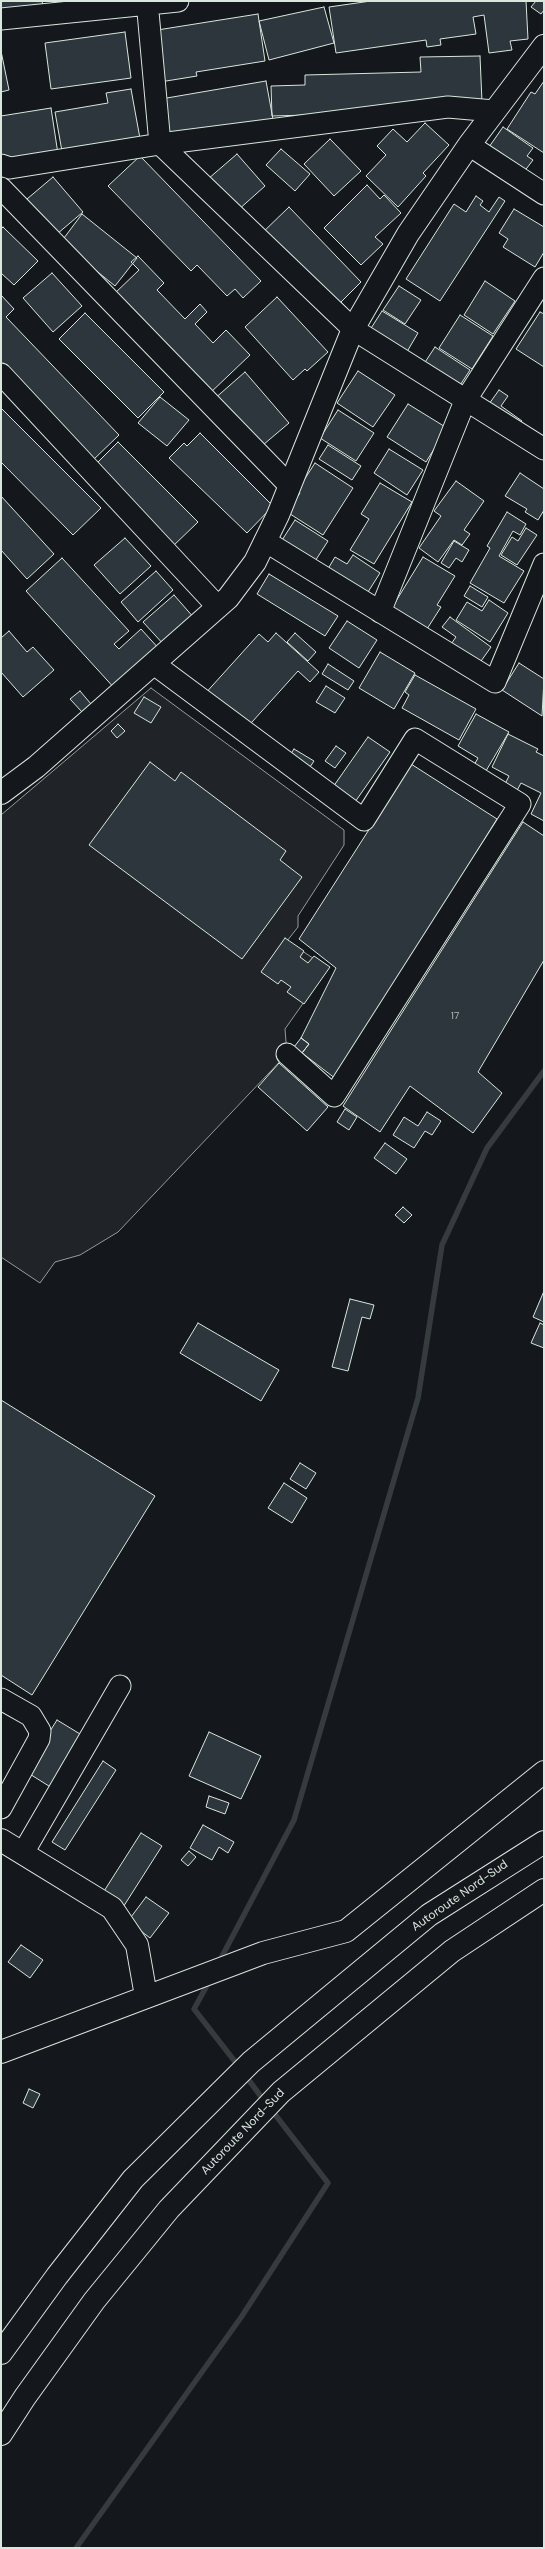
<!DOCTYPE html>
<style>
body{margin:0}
#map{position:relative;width:545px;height:2549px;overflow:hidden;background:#14181c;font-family:"DM Sans",sans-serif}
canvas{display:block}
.frame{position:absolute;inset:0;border:2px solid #d8e6dc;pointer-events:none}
</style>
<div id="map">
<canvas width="545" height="2549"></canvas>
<div class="frame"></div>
</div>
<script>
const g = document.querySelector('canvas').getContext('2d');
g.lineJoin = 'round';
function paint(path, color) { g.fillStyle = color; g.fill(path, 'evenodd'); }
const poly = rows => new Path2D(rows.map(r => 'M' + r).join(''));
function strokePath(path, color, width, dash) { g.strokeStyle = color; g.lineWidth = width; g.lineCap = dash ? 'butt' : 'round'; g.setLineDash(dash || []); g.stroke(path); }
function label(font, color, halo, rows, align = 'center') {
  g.font = font + ' "DM Sans",sans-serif'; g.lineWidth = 3; g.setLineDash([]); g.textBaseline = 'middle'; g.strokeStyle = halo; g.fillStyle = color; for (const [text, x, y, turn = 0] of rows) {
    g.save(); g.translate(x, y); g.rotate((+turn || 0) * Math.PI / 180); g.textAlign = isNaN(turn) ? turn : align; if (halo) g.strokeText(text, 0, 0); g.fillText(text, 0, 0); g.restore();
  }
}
const green = poly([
 [151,688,344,830,344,845,298,916,298,927,287,941,328,968,285,1029,287,1054,118,1232,80,1255,55,1262,40,1283,1,1257,1,815,151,688]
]);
paint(green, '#202428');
strokePath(green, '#939e99', 1);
strokePath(poly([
 [219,1962,294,1820,418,1398,442,1245,487,1148,544,1071],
 [210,1980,194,2009,240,2068],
 [245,2075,265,2102],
 [76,2548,242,2316,328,2183,270,2108]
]), '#363b3e', 5.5);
const building = poly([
 [1,1,42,1,45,16,1,23,1,1],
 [371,1,526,1,528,39,510,41,512,50,489,53,484,15,473,17,476,34,440,39,441,45,427,47,426,40,336,53,329,7,371,1],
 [536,1,544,1,544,10,541,14,531,7,536,1],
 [324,7,334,43,269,60,259,21,324,7],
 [258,14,265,61,196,72,197,76,160,82,151,31,258,14],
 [125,32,131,78,51,89,45,43,125,32],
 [1,51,9,90,1,92,1,51],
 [480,56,482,102,451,111,272,116,271,86,305,85,305,75,421,72,420,57,480,56],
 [266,81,274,125,169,143,161,99,266,81],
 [544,81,544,153,507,129,531,92,535,94,544,81],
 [131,89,141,144,63,157,55,112,108,103,106,93,131,89],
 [51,108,58,154,1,169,1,116,51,108],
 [425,123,449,145,423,173,426,176,398,207,366,176,386,155,377,146,393,129,407,142,425,123],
 [503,127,533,148,527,156,533,160,517,181,482,157,503,127],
 [330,139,361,171,334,196,304,164,330,139],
 [281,149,310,174,295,191,266,165,281,149],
 [237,154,265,186,237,211,208,179,237,154],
 [140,156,261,281,243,298,235,289,227,296,197,265,191,271,108,186,140,156],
 [53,177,83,212,57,234,27,199,53,177],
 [367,185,380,199,384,195,401,213,375,237,383,244,361,265,324,228,367,185],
 [476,196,483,201,480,205,489,212,499,197,505,201,440,301,406,279,454,204,466,212,476,196],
 [289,207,361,282,341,302,349,311,259,236,289,207],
 [514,209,544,227,544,252,535,267,503,247,508,239,499,233,514,209],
 [82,214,137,258,115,286,61,242,82,214],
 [3,227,38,261,14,285,1,273,1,229,3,227],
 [138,256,164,283,157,290,185,319,200,304,207,312,195,324,213,343,226,330,250,355,208,395,112,296,139,270,131,262,138,256],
 [52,273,82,306,53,332,23,298,52,273],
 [485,281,515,301,493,334,464,315,485,281],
 [399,286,421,300,405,324,383,310,399,286],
 [1,295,14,309,6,317,119,435,91,462,1,366,1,295],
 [277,297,328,352,307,371,305,369,293,380,245,327,277,297],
 [382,311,418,333,398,367,361,344,382,311],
 [540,312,544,314,544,367,516,349,540,312],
 [85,313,164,392,138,418,59,339,85,313],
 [460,315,493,336,472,369,439,348,460,315],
 [435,347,470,370,449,402,414,379,435,347],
 [358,371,395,395,373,427,337,403,358,371],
 [245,372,289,423,257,450,213,400,245,372],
 [499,390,508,396,501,406,522,421,508,439,479,418,499,390],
 [160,397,189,420,167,446,138,423,160,397],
 [408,404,447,428,426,462,387,437,408,404],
 [1,408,101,508,73,535,1,462,1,408],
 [338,410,374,433,356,461,320,438,338,410],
 [200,433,273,506,247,533,169,458,184,443,187,446,200,433],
 [118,442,198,522,171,548,92,468,118,442],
 [328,445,361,466,352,480,319,459,328,445],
 [389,449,423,470,407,495,374,473,389,449],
 [315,463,353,488,323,535,287,512,300,493,297,491,315,463],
 [520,473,544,489,544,510,538,520,525,512,527,509,505,496,520,473],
 [456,481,484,501,464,530,470,534,462,545,454,540,438,562,419,548,441,516,434,511,456,481],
 [380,483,412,502,374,564,350,550,369,519,361,514,380,483],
 [1,496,54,554,27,579,1,550,1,496],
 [507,512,526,524,520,535,513,531,499,556,524,571,504,603,470,583,490,548,487,546,507,512],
 [295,520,328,541,308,572,275,551,295,520],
 [526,528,537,535,517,565,501,555,512,537,518,541,526,528],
 [125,538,151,566,120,594,94,565,125,538],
 [454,541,469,550,462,562,456,558,449,568,441,563,454,541],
 [353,555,380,573,361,603,322,579,335,557,347,564,353,555],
 [423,557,455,576,437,605,441,607,420,640,385,619,423,557],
 [62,558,129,631,114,644,119,649,141,629,161,651,117,691,26,591,62,558],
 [156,571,173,590,138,622,121,602,156,571],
 [269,574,338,616,325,636,257,594,269,574],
 [470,586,488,597,482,607,464,596,470,586],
 [174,595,195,619,165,646,143,622,174,595],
 [489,600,508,613,490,642,456,620,467,602,482,611,489,600],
 [450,617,491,647,474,671,446,651,456,637,442,627,450,617],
 [347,621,377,640,359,668,329,648,347,621],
 [9,631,27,652,33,647,54,670,23,697,1,672,1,638,9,631],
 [276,633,319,672,310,682,298,671,243,732,203,696,259,634,268,642,276,633],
 [295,633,316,652,308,661,287,642,295,633],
 [380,652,415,673,394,709,359,688,380,652],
 [519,663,544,679,542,716,502,690,519,663],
 [328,664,354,681,348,690,322,674,328,664],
 [415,675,476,709,459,740,402,708,409,695,405,692,415,675],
 [326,686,345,698,335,713,316,702,326,686],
 [80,691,91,704,82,712,70,699,80,691],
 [144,697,161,707,151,723,134,713,144,697],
 [476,714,509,732,480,781,469,774,478,758,458,746,476,714],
 [118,724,125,731,117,738,111,731,118,724],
 [508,734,538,749,536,752,544,756,544,821,531,814,541,793,521,783,512,800,500,794,509,776,492,767,508,734],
 [368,737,390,752,355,802,333,787,368,737],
 [336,746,346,753,335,768,325,761,336,746],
 [294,749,314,761,308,770,288,758,294,749],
 [150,762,175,781,181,772,286,851,280,860,302,877,242,959,89,845,150,762],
 [411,764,497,819,336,1079,302,1053,309,1044,301,1038,336,968,299,939,411,764],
 [523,822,544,836,544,960,478,1072,502,1093,473,1133,410,1086,380,1132,343,1106,523,822],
 [285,938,304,951,300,957,308,963,314,956,330,967,304,1004,287,992,291,987,281,980,278,984,261,972,285,938],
 [301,1038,309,1044,302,1053,294,1047,301,1038],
 [279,1063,328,1107,307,1131,258,1087,279,1063],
 [345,1109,357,1117,349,1130,337,1122,345,1109],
 [427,1112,441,1121,432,1135,425,1131,414,1148,393,1135,404,1117,418,1126,427,1112],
 [385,1143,407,1159,396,1174,374,1158,385,1143],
 [403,1207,412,1215,404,1223,395,1215,403,1207],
 [544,1291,544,1322,533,1317,544,1291],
 [350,1299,374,1305,370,1319,362,1317,348,1371,332,1367,350,1299],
 [198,1323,279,1370,261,1401,180,1353,198,1323],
 [540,1323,544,1325,544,1348,531,1343,540,1323],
 [1,1400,155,1496,32,1695,1,1675,1,1400],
 [300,1463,316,1473,306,1489,290,1479,300,1463],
 [284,1483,307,1498,292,1523,268,1508,284,1483],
 [57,1720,85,1737,52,1788,25,1771,57,1720],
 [209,1732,261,1756,241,1799,189,1776,209,1732],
 [103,1761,116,1770,65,1850,52,1842,103,1761],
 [209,1796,229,1803,225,1814,206,1807,209,1796],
 [203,1825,234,1842,228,1853,219,1847,212,1860,190,1848,203,1825],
 [141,1833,162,1846,120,1912,99,1899,141,1833],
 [189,1851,196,1857,188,1866,181,1860,189,1851],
 [146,1897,169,1913,150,1938,128,1921,146,1897],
 [21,1945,43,1960,30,1978,8,1962,21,1945],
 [29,2089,40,2094,33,2108,23,2103,29,2089]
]);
paint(building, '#2c363c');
strokePath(building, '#d8e6dc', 1);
const minor = poly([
 [147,1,160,144,353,329,544,449],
 [1,19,178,1],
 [469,145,544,194],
 [1,165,10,168,160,144,448,107,494,111],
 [1,188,289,485],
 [1,374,218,607],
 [265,541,495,682,544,564],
 [380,612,465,401,544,278],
 [154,664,364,820,415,739,520,804,334,1096,287,1054],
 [1,1699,31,1716,40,1731,39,1739,1,1808],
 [23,1853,120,1686]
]);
const major = poly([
 [1,793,36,767,228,598,255,562,278,515,353,329,408,234,469,145,544,46],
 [1,1840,112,1908,137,1945,146,1996],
 [1,2052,263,1953,346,1931,544,1772]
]);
const highway = poly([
 [1,2353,57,2276,133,2179,251,2062,429,1915,544,1842],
 [1,2434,25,2397,94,2301,169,2209,281,2092,452,1951,544,1890]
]);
strokePath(minor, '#d8e6dc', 23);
strokePath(major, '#d8e6dc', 24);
strokePath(highway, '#d8e6dc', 24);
strokePath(minor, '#14181c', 21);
strokePath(major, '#14181c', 22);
strokePath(highway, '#14181c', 22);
label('10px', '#adbab4', null, [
 ["17",455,1016]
]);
label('12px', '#d8e6dc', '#14181c', [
 ["Autoroute Nord-Sud",460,1896,-35],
 ["Autoroute Nord-Sud",243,2132,-46]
]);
</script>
